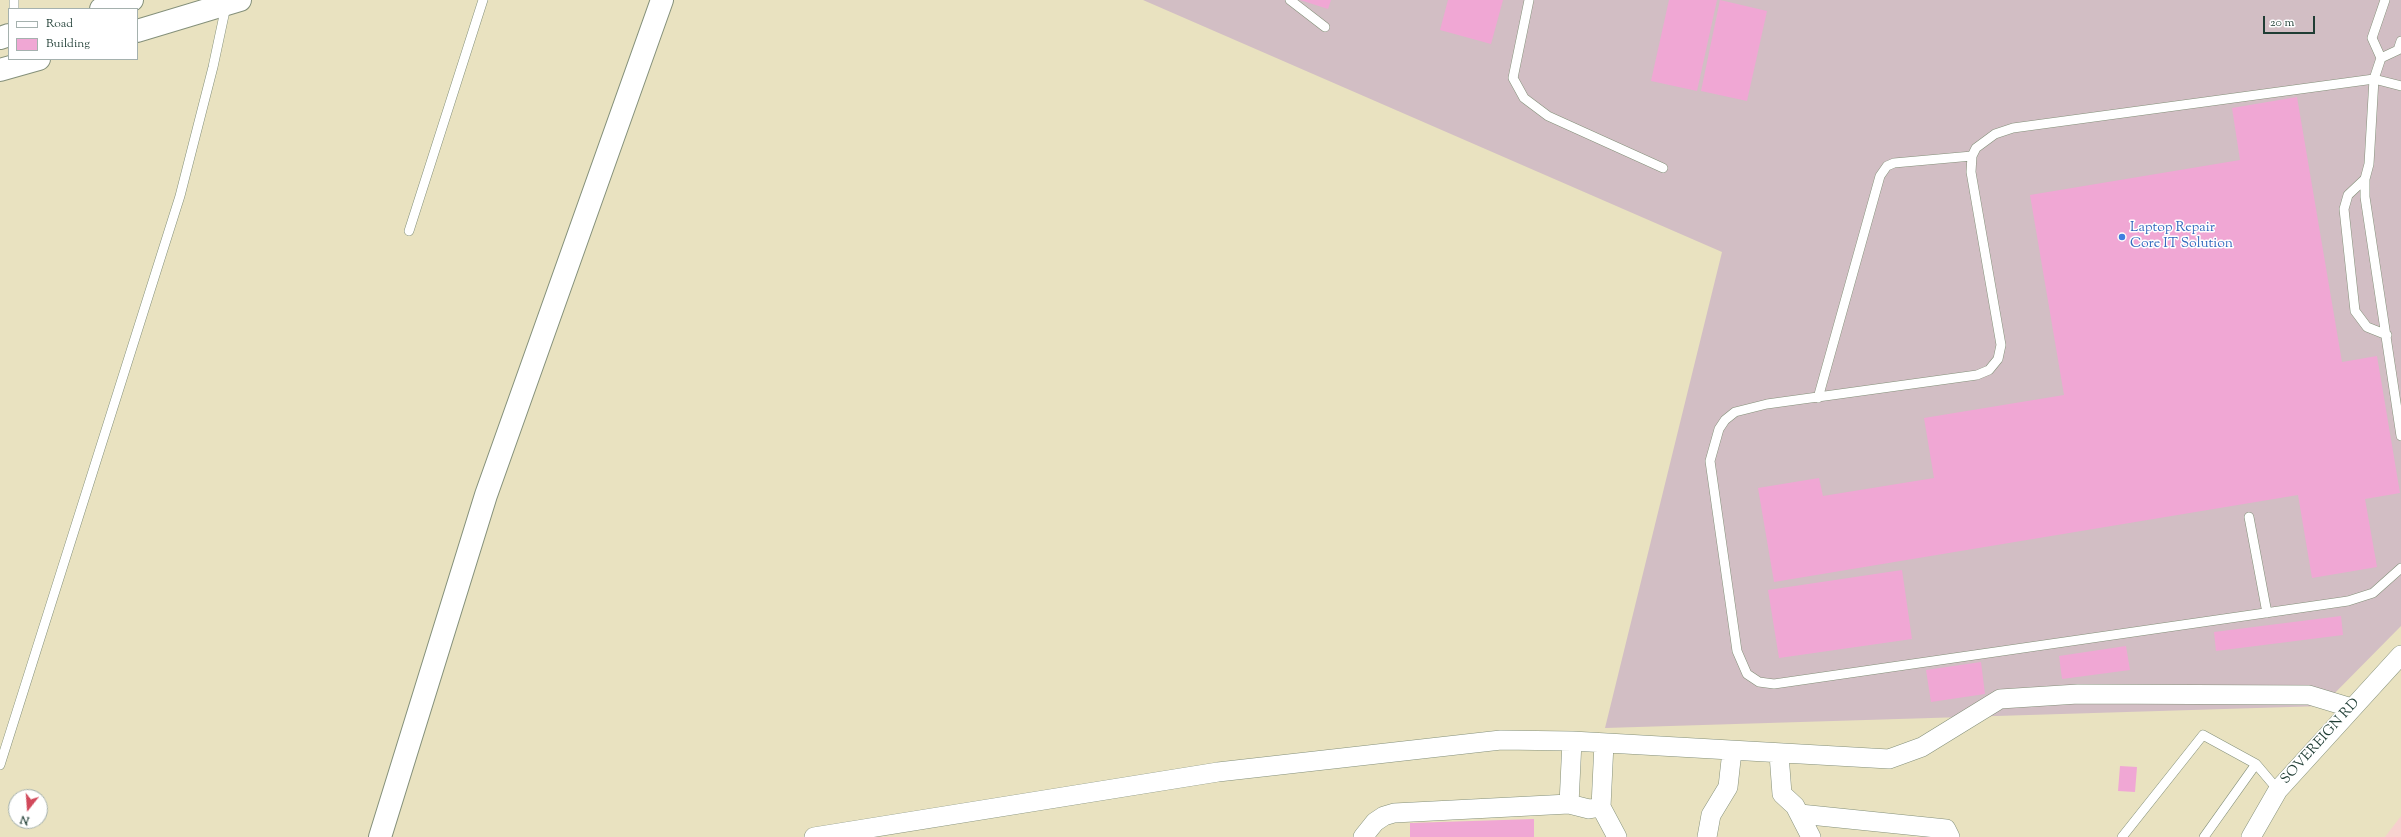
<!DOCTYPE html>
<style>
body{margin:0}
#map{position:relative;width:2401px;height:837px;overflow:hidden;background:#e9e2c0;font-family:"Sorts Mill Goudy",serif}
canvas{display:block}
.legend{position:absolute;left:8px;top:8px;width:130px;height:52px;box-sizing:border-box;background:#fff;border:1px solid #a5b1ae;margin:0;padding:5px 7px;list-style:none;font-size:12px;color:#1f3d34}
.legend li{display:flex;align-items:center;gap:8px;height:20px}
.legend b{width:20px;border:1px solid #a5b1ae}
.north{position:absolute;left:8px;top:789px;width:40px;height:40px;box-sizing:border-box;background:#fff;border:1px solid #a5b1ae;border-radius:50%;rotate:197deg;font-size:11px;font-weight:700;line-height:16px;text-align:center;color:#1f3d34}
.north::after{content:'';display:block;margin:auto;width:14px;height:18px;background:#d1495b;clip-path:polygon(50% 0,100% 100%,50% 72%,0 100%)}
.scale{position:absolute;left:2263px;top:16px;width:52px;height:18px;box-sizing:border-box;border:2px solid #1f3d34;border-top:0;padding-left:5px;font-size:12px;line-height:14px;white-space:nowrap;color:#1f3d34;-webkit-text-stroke:3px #fff;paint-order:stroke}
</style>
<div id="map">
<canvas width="2401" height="837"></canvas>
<ul class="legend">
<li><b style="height:5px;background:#fff"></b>Road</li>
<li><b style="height:11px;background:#f0a7d4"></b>Building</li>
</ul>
<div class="north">N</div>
<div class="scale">20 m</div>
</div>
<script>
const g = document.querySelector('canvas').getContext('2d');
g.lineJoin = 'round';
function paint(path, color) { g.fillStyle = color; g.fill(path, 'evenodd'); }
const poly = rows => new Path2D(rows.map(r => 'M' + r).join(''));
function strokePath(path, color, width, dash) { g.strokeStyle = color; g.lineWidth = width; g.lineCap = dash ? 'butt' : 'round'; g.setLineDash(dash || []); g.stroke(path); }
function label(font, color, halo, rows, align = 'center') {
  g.font = font + ' "Sorts Mill Goudy",serif'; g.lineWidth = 3; g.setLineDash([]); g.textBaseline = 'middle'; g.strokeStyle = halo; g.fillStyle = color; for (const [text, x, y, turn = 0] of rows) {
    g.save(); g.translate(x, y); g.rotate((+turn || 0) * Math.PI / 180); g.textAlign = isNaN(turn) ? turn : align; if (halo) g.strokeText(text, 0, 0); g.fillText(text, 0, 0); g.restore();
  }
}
paint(poly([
 [2401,816,2401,837,2385,837]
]), '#f7d0ce');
paint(poly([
 [1143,0,2401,0,2401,626,2322,706,1605,728,1722,252]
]), '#d2bec4');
paint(poly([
 [1300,0,1331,0,1328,9],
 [1448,0,1503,0,1491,44,1440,30],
 [1669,0,1717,0,1697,91,1651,81],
 [1720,0,1767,11,1747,101,1701,91],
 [2297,97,2342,362,2377,356,2400,493,2365,499,2377,567,2312,578,2298,495,1774,582,1758,488,1819,478,1823,496,1934,478,1924,418,2064,395,2030,195,2240,160,2232,108],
 [1902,570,1912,639,1779,658,1768,590],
 [2341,616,2343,635,2216,651,2214,632],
 [2126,646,2130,670,2062,679,2059,656],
 [1981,662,1985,694,1931,702,1926,670],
 [2120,766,2137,767,2135,792,2118,791],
 [1534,819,1534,837,1410,837,1410,823]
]), '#f0a7d4');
const lane = poly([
 [1290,0,1325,27],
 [1529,0,1513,78,1524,98,1548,116,1663,168],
 [14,9,14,0],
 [2401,41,2398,50,2381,58,2374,79,2369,164,2365,179,2365,197,2401,436],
 [2381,58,2372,38,2385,0],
 [2401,86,2374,79,2013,128,1995,134,1976,148,1972,156,1971,172,2001,345,1998,359,1989,370,1977,375,1767,404,1735,412,1725,420,1719,429,1710,461,1737,651,1747,674,1759,682,1774,684,2348,601,2373,593,2401,568],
 [2365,179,2348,195,2344,209,2355,311,2367,327,2387,335],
 [409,231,483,0],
 [1818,398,1880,176,1887,166,1894,163,1972,156],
 [2249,517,2267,613],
 [0,765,180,196,213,67,226,6],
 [2122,837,2203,735,2256,764,2278,790],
 [2204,837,2256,764]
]);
const street = poly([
 [1779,754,1782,794,1795,806,1811,837],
 [1569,804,1572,741],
 [1601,807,1604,743],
 [1800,814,1946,829,1950,837],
 [814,837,1218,772,1501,740,1572,741,1889,759,1922,747,2000,699,2078,694,2309,695,2352,708],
 [1363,837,1375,822,1384,816,1394,813,1569,804,1589,809,1601,807,1617,837],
 [1707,837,1711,815,1728,787,1732,751],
 [2251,837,2278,790,2401,655]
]);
const secondary = poly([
 [101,9,132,0],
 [137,31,240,0],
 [0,38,9,35],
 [0,70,39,59],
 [380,837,486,495,662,0]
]);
strokePath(lane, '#84907a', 10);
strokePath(street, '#84907a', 20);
strokePath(secondary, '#84907a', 24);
strokePath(lane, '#fff', 9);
strokePath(street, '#fff', 19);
strokePath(secondary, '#fff', 22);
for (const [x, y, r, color] of [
 [2122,237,4,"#3f7fe0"]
]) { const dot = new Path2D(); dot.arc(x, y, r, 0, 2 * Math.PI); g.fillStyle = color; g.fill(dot); strokePath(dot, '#fff', 1.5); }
label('14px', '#366cbe', '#fff', [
 ["Laptop Repair",2130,229],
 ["Core IT Solution",2130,245]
], 'left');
label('14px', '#1f3d34', '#fff', [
 ["SOVEREIGN RD",2321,742,-48]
]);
</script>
